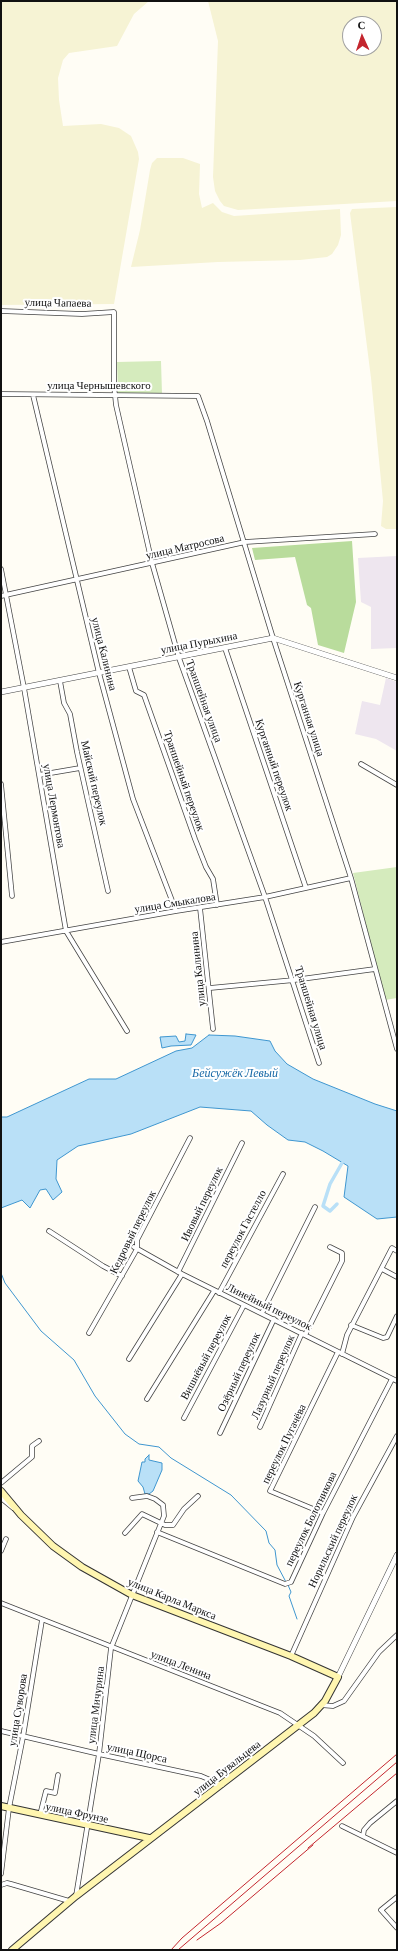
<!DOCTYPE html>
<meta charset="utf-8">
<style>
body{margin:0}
#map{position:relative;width:398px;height:1951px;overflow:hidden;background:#fffdf5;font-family:"Crimson Pro",serif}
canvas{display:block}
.frame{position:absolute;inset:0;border:2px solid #111;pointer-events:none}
.north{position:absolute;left:342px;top:16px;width:40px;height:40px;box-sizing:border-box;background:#fff;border:1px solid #a0a0a0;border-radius:50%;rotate:357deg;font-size:11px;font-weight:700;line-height:16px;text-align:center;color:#111}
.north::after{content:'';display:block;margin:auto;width:14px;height:18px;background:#c4262e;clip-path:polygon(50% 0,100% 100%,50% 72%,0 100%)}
</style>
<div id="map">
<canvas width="398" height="1951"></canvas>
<div class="frame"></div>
<div class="north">С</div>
</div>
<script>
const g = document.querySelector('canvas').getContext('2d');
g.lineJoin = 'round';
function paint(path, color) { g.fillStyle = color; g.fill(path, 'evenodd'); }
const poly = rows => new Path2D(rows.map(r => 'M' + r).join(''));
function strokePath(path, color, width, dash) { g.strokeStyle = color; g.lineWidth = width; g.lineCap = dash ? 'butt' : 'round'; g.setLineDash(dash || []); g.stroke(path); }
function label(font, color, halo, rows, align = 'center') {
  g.font = font + ' "Crimson Pro",serif'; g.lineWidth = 4; g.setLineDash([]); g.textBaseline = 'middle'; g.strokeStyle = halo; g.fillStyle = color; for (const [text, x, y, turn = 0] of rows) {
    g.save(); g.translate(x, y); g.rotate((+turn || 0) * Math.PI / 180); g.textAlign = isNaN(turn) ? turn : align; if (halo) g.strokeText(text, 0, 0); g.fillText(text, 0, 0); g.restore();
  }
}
paint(poly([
 [397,556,397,648,371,649,371,607,361,602,358,558],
 [386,678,397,682,397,751,376,739,355,734,362,701,380,705]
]), '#eee6ef');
paint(poly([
 [1,1,149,1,134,14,117,46,69,53,63,60,58,78,59,100,63,126,101,124,119,128,131,136,138,152,139,159,114,304,1,305],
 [208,1,397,1,397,201,238,210,224,206,220,201,215,191,213,177,218,41],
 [350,24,374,24,374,48,350,48],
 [157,158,183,158,200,164,199,194,202,208,213,203,222,212,234,216,340,209,341,235,338,245,332,254,327,257,300,260,218,262,131,267,140,230,150,170,152,163],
 [397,207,397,529,386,529,381,526,383,501,371,378,350,213,352,209]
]), '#f6f3d4');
paint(poly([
 [161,361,162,394,118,393,117,362],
 [397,867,397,998,385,1000,353,873]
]), '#d5ebbd');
paint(poly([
 [352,541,356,602,344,653,318,645,311,608,307,605,295,557,255,560,252,548]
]), '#b9dc9c');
const water = poly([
 [186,1034,196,1035,191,1045,171,1046,162,1048,160,1037,176,1036,179,1042,185,1041,186,1034],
 [209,1035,235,1036,270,1041,275,1051,287,1064,313,1079,375,1104,397,1111,397,1217,377,1219,344,1197,348,1166,323,1151,305,1142,288,1140,267,1125,251,1111,200,1107,131,1134,78,1146,57,1160,56,1179,62,1192,53,1200,46,1189,40,1190,30,1208,22,1200,1,1208,1,1117,7,1117,89,1079,116,1079,176,1051,192,1048,209,1035],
 [149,1455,149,1460,162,1463,162,1470,153,1491,149,1494,145,1494,143,1487,138,1481,142,1462,145,1462,145,1459,149,1455]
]);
paint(water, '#b9e0f7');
strokePath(water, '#3f96cf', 1);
strokePath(poly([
 [1,1273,5,1283,41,1331,74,1360,95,1396,125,1434,139,1444,159,1447,171,1458,231,1495,266,1531,269,1543,275,1550,277,1565,286,1582],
 [288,1585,291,1592,289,1596,297,1619]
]), '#3f96cf', 1);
strokePath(poly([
 [337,1204,330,1211,323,1206,330,1184,342,1163]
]), '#b9e0f7', 3.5);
const minor = poly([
 [1,311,82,314,114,312,114,385,116,405,152,563,179,658,265,897,319,1063],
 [1,394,198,396,207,421,273,638,351,878,397,1049],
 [33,395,99,673,133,799,176,911],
 [1,569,24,688,66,931,127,1031],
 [1,596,245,542,375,534],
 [225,648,306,888],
 [129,667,136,691,144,695,195,839,206,867,213,879,217,905],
 [60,681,64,703,70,714,77,752,108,891],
 [361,764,397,785],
 [39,775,80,768],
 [1,784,12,896],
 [200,908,213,1029],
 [1,942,176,911,265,897,351,878],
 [210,988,294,980,375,969],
 [49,1231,103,1266,122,1276],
 [134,1247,182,1274,397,1381],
 [382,1269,397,1277],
 [178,1272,242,1143],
 [219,1293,283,1174],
 [262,1313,315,1207],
 [351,1325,383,1338,387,1337,397,1316],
 [89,1333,137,1249,137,1240,190,1138],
 [305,1335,342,1261,342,1253,330,1247],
 [342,1354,347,1335,392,1248,397,1251],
 [129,1359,182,1274],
 [147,1399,214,1291],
 [184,1418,244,1305],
 [260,1427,302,1333],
 [220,1433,274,1319],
 [1,1483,32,1457,32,1446,39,1441],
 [1,1498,13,1508],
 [323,1513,270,1491,338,1352],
 [157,1532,285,1584,291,1582,323,1513,392,1379],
 [125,1533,142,1514,165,1525,173,1525,184,1509,198,1496],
 [1,1551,6,1539],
 [1,1603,280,1713,314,1736,343,1763],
 [291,1656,353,1517,397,1436],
 [321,1705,333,1706,344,1701,379,1652,397,1635],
 [1,1731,99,1754,201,1776,222,1785],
 [40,1815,46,1791,55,1793,58,1775],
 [342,1826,397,1853],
 [363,1836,364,1830,370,1823,397,1801],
 [1,1874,9,1808,23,1737,42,1620],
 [1,1885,7,1883,11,1884,69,1901],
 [76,1896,99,1754,111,1648,164,1516,163,1505,155,1499,147,1496,132,1498],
 [397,1897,381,1910,397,1928]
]);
const tertiary = poly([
 [1,692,273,638,397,678],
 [338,1677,397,1555]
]);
const secondary = poly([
 [1,1491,21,1515,53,1546,82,1567,132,1595,291,1656,338,1677,325,1701,314,1713,76,1896,12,1950],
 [1,1806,149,1838]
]);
strokePath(minor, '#444', 5.5);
strokePath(tertiary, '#444', 6);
strokePath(secondary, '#333', 8);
strokePath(minor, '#fff', 4);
strokePath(tertiary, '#fff', 5);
strokePath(secondary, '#fff6b0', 6);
strokePath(poly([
 [308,1848,397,1773],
 [197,1940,221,1923,313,1845],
 [171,1950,182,1938,397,1754],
 [178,1950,397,1762]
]), '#c4262e', 1);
label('11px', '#111', '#fff', [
 ["улица Чапаева",58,303,1],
 ["улица Чернышевского",99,386],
 ["улица Матросова",185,547,-13],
 ["улица Пурыхина",199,643,-11],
 ["улица Калинина",104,654,76],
 ["Траншейная улица",204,701,70],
 ["Курганная улица",309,719,72],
 ["Курганный переулок",274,765,71],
 ["Траншейный переулок",184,781,71],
 ["Майский переулок",94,783,77],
 ["улица Лермонтова",54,806,80],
 ["улица Смыкалова",175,903,-9],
 ["улица Калинина",198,969,-96],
 ["Траншейная улица",311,1008,73],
 ["Ивовый переулок",202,1204,-64],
 ["переулок Гастелло",243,1229,-62],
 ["Кедровый переулок",133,1232,-64],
 ["Линейный переулок",269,1307,26],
 ["Вишнёвый переулок",206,1357,-62],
 ["Озёрный переулок",239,1372,-65],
 ["Лазурный переулок",273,1377,-66],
 ["переулок Пугачёва",284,1444,-64],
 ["переулок Болотникова",311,1519,-64],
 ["Норильский переулок",333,1541,-65],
 ["улица Карла Маркса",172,1599,22],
 ["улица Ленина",181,1665,21],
 ["улица Мичурина",96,1705,-83],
 ["улица Суворова",18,1710,-81],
 ["улица Щорса",137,1753,12],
 ["улица Бувальцева",227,1768,-38],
 ["улица Фрунзе",77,1813,12]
]);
label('italic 12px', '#1768a6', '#fff', [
 ["Бейсужёк Левый",235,1073]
]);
</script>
